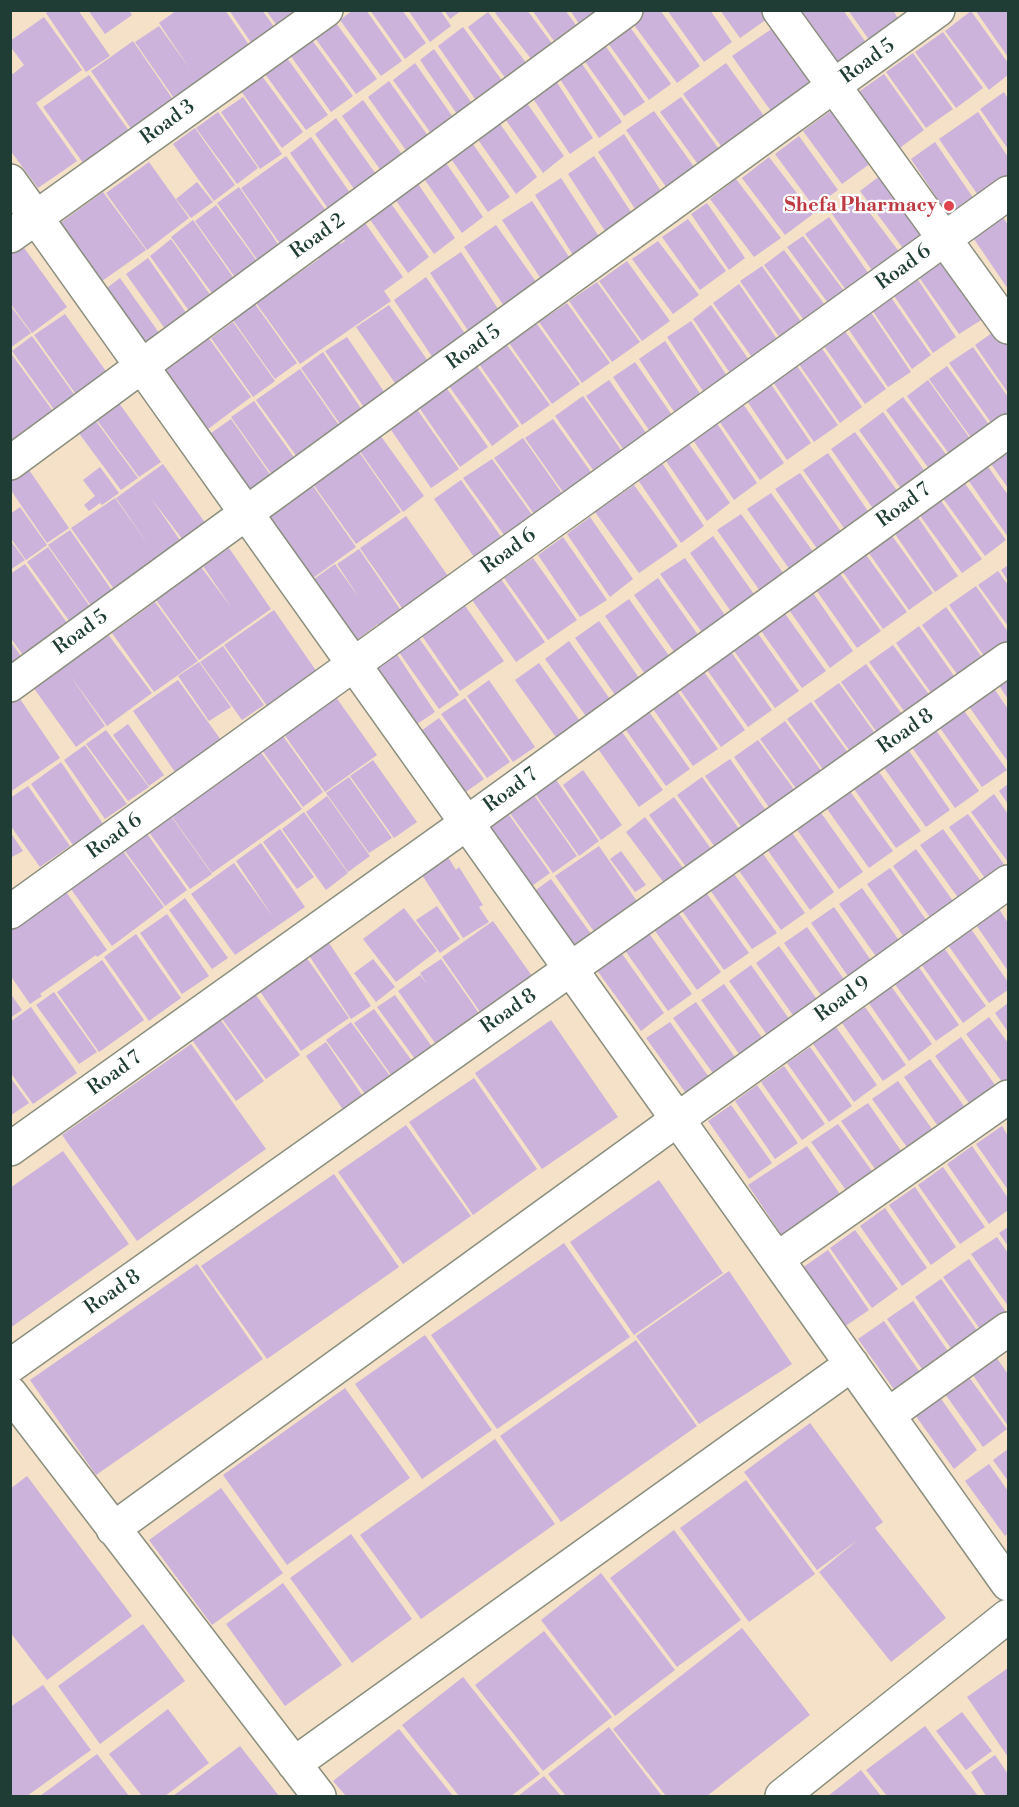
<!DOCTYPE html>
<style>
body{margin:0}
#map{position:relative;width:1019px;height:1807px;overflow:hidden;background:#f5e1c8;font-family:"Libre Bodoni",serif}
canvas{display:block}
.frame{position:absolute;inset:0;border:12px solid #1f3d34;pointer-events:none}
</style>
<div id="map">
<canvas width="1019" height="1807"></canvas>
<div class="frame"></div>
</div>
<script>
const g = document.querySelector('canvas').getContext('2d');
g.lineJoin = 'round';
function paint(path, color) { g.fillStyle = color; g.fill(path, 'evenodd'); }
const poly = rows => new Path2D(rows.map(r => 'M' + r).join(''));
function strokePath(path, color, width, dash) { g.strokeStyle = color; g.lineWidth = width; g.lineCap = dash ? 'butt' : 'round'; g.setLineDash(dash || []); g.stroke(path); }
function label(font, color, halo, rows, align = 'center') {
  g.font = font + ' "Libre Bodoni",serif'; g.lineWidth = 4.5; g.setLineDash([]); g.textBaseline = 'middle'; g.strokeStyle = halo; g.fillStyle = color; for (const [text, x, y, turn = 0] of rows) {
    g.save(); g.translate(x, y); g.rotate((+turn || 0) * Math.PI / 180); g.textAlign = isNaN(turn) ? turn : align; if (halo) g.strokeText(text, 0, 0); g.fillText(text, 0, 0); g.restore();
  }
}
paint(poly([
 [49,10,78,10,110,56,86,72,46,13],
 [88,10,129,10,132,15,105,34],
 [177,10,225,10,249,45,226,61,178,104,135,42,159,26,190,69,159,23],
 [229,10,262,10,275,28,252,44],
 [266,10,298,10,277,26],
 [353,10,366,10,402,61,381,76,340,20],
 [370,10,402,10,426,43,405,59],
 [408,10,440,10,451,26,430,42],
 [444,10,462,10,450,19],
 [499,10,527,10,556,49,536,65,495,13],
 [532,10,565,10,581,32,559,48],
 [570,10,601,10,583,30],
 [645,10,660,10,700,66,677,83,631,21],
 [667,10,710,10,732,42,704,62],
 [720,10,762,10,767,19,740,38],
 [799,10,843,10,867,44,837,64],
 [848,10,893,10,899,20,870,41],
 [975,10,1008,10,1008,57],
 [971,11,1008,63,1008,75,989,90,945,31],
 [488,12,530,68,509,83,468,27],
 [44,17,82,70,36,103,77,161,38,188,10,150,10,71,13,74,24,65,10,46,10,41],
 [336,23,377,79,356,94,315,38],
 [627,23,671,84,649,100,605,39],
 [463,27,506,86,480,106,438,46],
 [773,28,814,86,773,114,732,56],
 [943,32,983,88,956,108,915,52],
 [312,40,353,96,331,112,290,55],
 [133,41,174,101,132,130,91,71],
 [602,41,645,102,624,116,581,56],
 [434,49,476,109,461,120,420,60],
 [913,53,953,109,926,128,886,72],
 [287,58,328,115,306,130,265,74],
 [578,58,622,122,599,138,556,73],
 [415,63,457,123,435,139,393,80],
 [726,63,767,120,724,150,683,94],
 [884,74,924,130,897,150,857,93],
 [89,75,132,135,86,167,43,107],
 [552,75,593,138,570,154,528,91],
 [262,76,303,132,282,148,241,91],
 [389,81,431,140,410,156,368,97],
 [1004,92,1008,99,1008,149,980,109],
 [522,96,564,156,543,173,501,113],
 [243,97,282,154,260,169,221,112],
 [681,97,721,152,700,167,660,112],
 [363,100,406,160,384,175,342,116],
 [832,110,871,163,842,184,803,131],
 [654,111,697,171,669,191,626,130],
 [218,112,258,168,237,184,196,128],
 [978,112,1008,157,1008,179,980,198,939,139],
 [336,118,378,177,357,193,315,134],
 [496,118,537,177,516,194,474,134],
 [195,128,235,185,214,201,173,144],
 [624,134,663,194,637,212,598,152],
 [799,136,838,190,814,207,775,154],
 [311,137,353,197,331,213,290,153],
 [468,137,510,197,488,212,447,153],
 [935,142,976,202,951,219,911,159],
 [286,156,329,215,283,248,241,188],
 [594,156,633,215,607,234,568,174],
 [442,157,483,217,462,233,420,173],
 [769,157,813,214,785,235,742,178],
 [149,162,189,218,147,250,106,193],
 [881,175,926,236,905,251,860,191],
 [414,178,455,238,434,254,392,195],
 [561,178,600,238,573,255,535,195],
 [736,179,781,238,754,257,710,199],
 [197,182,213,202,191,218,176,199],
 [239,187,280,247,259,262,217,203],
 [103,192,146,250,95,286,52,229],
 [857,196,900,253,874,273,832,214],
 [387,198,429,257,408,273,366,214],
 [532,201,571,260,541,279,502,220],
 [707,203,745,258,729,270,691,214],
 [216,205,259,264,237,280,195,221],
 [1001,214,1008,225,1008,289,972,236],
 [361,217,403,277,384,291,391,301,300,364,256,303,319,259,314,253,335,237,340,244,345,241,340,234],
 [829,217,869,274,846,290,805,234],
 [688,219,726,271,700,290,662,237],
 [193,220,235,280,214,296,171,237],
 [496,225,537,283,504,306,464,247],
 [803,236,844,291,828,303,787,247],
 [171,239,213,299,192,315,150,256],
 [658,241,699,295,673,314,632,259],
 [22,245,67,307,32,333,10,303,10,253],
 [784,250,825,305,804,320,764,265],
 [461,252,500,312,469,332,430,273],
 [943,254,986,317,959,334,916,273],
 [148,258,189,317,168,333,126,274],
 [627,261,670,321,642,341,599,281],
 [762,266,802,323,780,338,740,281],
 [914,274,956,337,933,353,890,290],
 [426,277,466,335,433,358,394,300],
 [120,278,162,337,140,353,99,294],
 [597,282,640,342,612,362,569,301],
 [739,284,779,342,754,360,713,303],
 [888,293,931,355,912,369,870,307],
 [567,303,610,363,582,383,539,322],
 [255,304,297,363,275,379,233,320],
 [10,305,31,333,10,348],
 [389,305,430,364,397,386,356,327],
 [711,305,751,363,732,376,693,319],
 [868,308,911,372,888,387,845,324],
 [65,314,108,374,77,396,34,335],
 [691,321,729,379,705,394,667,337],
 [233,322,275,381,253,397,211,338],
 [537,324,580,384,552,404,509,343],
 [842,327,886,389,865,404,821,342],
 [999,328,1008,342,1008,393,975,345],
 [32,336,76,397,55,411,12,351],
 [208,337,251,397,200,435,156,374],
 [347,337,389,399,368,413,325,351],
 [665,341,703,398,677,416,639,359],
 [819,344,862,407,840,423,796,360],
 [507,345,550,405,522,425,479,364],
 [973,347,1008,397,1008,413,992,424,949,363],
 [10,352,55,414,10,444],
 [323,352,366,416,345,431,301,368],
 [635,362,674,418,651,433,613,377],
 [795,363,838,425,814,442,771,379],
 [477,366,519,426,492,446,449,386],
 [947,366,990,426,972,439,929,379],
 [300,369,343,431,300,461,256,400],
 [609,380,649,437,626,453,586,396],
 [768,380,811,443,787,460,745,398],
 [928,380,971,440,950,455,907,396],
 [445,386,488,447,460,467,418,406],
 [583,396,626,457,598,477,555,416],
 [903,397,948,457,930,470,886,410],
 [254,401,298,463,275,479,231,417],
 [741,401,784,463,760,480,717,418],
 [119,403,161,462,139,477,96,419],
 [416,408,459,469,431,488,389,427],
 [883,412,926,473,902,490,859,430],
 [231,419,274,480,248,499,204,438],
 [553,419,596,479,568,499,525,438],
 [714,419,757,483,734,500,691,437],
 [95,420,138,478,121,490,78,432],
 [855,432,898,492,874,510,831,449],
 [380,435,424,496,403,512,359,450],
 [523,438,566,499,537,518,494,458],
 [687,441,730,503,707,521,664,458],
 [1008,449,1008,488,989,461],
 [359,452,401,512,356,544,313,484],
 [828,453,870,514,846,531,803,470],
 [492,459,535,519,507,539,463,478],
 [662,463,704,526,681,543,638,480],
 [163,464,206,524,183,540,151,498,184,546,116,592,71,528,115,498,150,547,116,498],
 [986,464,1008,495,1008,537,966,477],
 [27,467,69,528,47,543,10,489,10,479],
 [100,467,119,493,102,505,100,503,89,511,84,505,95,496,83,480],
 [800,473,842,533,818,550,775,489],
 [461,480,504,541,476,560,434,499],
 [963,481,1006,540,985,556,942,497],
 [634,485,678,546,639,573,595,512],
 [313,486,356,547,306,583,262,523],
 [771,493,814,553,790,570,747,509],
 [939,498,982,559,962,573,918,513],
 [20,507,47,545,26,560,10,537,10,514],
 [741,514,784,574,760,591,717,530],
 [406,516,448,576,424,593,426,596,404,611,360,548],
 [917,516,958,576,935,592,893,531],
 [590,517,633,579,610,597,567,534],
 [70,530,113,592,92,607,48,545],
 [890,533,933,593,909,610,866,549],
 [713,536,756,597,732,613,690,553],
 [563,537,607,600,580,617,538,555],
 [10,540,25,560,10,570],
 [48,547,91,608,70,622,27,562],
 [229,548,271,609,199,660,156,600,201,567,231,607,203,566],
 [359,549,402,612,380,627,378,624,350,645,307,584,335,564,360,599,337,564],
 [864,552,907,612,883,629,840,568],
 [533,558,577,620,548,640,504,578],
 [685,558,727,618,704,635,660,574],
 [25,564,70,627,25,658,10,637,10,574],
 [1008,565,1008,581,1001,570],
 [838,571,881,631,857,648,814,587],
 [998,571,1008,585,1008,626,978,585],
 [658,578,701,639,677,656,634,595],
 [501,579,545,642,516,662,472,600],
 [976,586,1008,632,1008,648,988,662,949,605],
 [811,590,853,651,830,668,787,607],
 [629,599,672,660,647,677,605,616],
 [155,602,198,661,154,692,112,633],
 [463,603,504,661,460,691,420,633],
 [946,607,986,663,962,681,922,625],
 [274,610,317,672,267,706,224,645],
 [783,611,826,671,802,688,759,628],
 [599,621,642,682,618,699,575,638],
 [919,626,959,683,936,700,896,643],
 [756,631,799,691,775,708,732,648],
 [107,633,152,693,107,726,69,674,105,726,76,747,33,687],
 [416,634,459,695,439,709,396,648],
 [10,641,24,660,10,669],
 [569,641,612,702,588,719,545,659],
 [893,645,933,700,909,718,869,662],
 [223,646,264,705,242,720,200,662],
 [729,649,772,710,748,727,705,667],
 [394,650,435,712,408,730,367,669],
 [199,662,231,707,209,721,178,676],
 [539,663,582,724,558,740,515,680],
 [866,664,906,720,881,738,841,682],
 [702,669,745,730,721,747,678,687],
 [1008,677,1008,699,998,684],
 [178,680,221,740,175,772,133,711],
 [489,680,535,747,513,762,467,696],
 [839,683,879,739,854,757,814,701],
 [993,687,1008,709,1008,762,968,705],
 [675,688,718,749,693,766,651,706],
 [333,693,377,755,325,792,281,730],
 [18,696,60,758,10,792,10,701],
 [465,698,510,762,487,778,441,714],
 [811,702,852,758,827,775,787,719],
 [962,708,1007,770,982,787,938,725],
 [647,709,690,769,666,786,623,726],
 [439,718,484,779,456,799,411,738],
 [785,721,825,776,800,794,760,739],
 [128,724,164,775,149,786,113,735],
 [620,729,663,790,639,807,596,746],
 [935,729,979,791,955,808,911,746],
 [106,730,149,787,128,801,86,744],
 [280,732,323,792,303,807,259,746],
 [758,740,798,795,773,813,734,757],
 [85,745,127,804,105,819,64,760],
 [257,747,302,809,212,873,168,811],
 [907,748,950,810,926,827,882,765],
 [730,759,769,815,745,832,705,776],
 [373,760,417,822,394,838,350,776],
 [61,762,103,824,73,845,31,784],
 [877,769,921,831,896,848,852,786],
 [583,770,622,825,601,840,563,785],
 [552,774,599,841,579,856,531,788],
 [349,777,392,838,369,853,326,793],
 [702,777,742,833,718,851,677,795],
 [1008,784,1008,804,999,791],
 [28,786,70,846,40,867,10,825,10,798],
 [849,790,893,851,869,868,825,806],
 [531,791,577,856,553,873,507,809],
 [994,794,1008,814,1008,862,971,812],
 [327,796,370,856,348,872,306,812],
 [674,797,714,853,689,871,649,815],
 [819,810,863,872,839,889,795,827],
 [168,812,212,874,190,889,146,828],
 [304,812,348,873,326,890,282,829],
 [507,812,550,873,522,893,479,832],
 [968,814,1008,870,989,884,949,827],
 [645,817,686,872,667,887,626,832],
 [143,828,187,890,165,906,120,844],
 [280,829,314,877,297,889,263,842],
 [943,829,985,887,962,903,920,845],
 [790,830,834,892,810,910,766,848],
 [10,832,23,851,10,858],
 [261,843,305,907,235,955,191,894,234,863,273,917,236,861],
 [599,846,643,910,600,940,555,876],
 [120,847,164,907,112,946,68,885],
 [916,849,958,908,935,924,893,866],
 [621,851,646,885,635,892,610,859],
 [761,851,805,913,781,930,737,868],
 [448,857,456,870,459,867,483,905,479,907,489,922,463,938,422,875],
 [890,868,931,927,908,943,867,884],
 [732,871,777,933,752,949,708,887],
 [551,879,597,942,572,960,526,897],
 [862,888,903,946,880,962,839,904],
 [64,889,107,950,97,957,96,955,40,994,42,996,30,1004,10,975,10,931,56,899],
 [705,891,749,953,724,970,680,908],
 [185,898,228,958,212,969,169,910],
 [437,906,460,939,440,953,416,920],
 [834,907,875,966,852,982,811,923],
 [404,908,437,951,396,982,363,939],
 [999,909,1008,923,1008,971,976,925],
 [677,911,721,972,697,990,653,928],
 [167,914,209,976,182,994,140,933],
 [493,921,537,983,485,1019,442,957],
 [807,927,848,985,825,1001,784,943],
 [971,929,1008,982,1008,990,989,1003,948,945],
 [648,932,692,994,668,1011,624,949],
 [136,934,181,998,149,1021,104,957],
 [327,940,371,1006,351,1019,308,954],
 [779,946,821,1005,797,1021,756,963],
 [944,948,986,1006,963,1023,921,964],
 [620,951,664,1013,641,1031,596,969],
 [306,957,349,1018,301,1051,259,990],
 [373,959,395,987,376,1002,354,973],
 [441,959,483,1019,440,1050,398,991,420,975,427,984,420,973],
 [102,960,144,1020,99,1052,57,992],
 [751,965,792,1023,770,1039,729,981],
 [918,966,959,1025,936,1041,894,983],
 [724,984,765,1042,742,1058,701,1000],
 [891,986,932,1044,909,1061,868,1002],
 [253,991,300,1055,266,1079,220,1016],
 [54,992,97,1052,79,1064,36,1005],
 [10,993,22,1010,10,1018],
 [395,995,435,1051,418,1063,377,1007],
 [696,1002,737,1060,715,1076,673,1018],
 [1008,1003,1008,1032,995,1013],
 [31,1007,77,1073,33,1104,10,1072,10,1022],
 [865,1007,906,1065,883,1081,842,1023],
 [374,1009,415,1065,394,1079,354,1023],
 [218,1016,264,1081,236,1101,190,1037],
 [989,1017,1008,1043,1008,1085,1006,1087,966,1034],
 [551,1020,618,1117,542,1169,475,1073],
 [351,1022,393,1080,368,1098,326,1040],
 [670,1022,711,1080,688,1096,646,1038],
 [836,1027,877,1085,854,1102,813,1044],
 [961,1037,1000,1092,974,1110,935,1056],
 [326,1042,366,1101,346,1114,306,1056],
 [191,1044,266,1149,137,1241,62,1135],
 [810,1047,852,1106,829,1122,787,1063],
 [930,1059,969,1113,942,1132,904,1077],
 [784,1066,825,1124,802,1140,761,1082],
 [10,1077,29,1103,10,1116],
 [474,1078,537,1169,473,1215,409,1122],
 [898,1081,937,1136,912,1154,872,1099],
 [757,1085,798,1143,775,1159,735,1101],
 [868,1103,906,1158,880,1176,841,1121],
 [731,1105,772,1163,749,1179,708,1121],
 [838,1124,877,1178,851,1197,811,1142],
 [406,1125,471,1216,403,1264,338,1172],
 [1002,1126,1008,1136,1008,1190,976,1144],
 [807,1146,844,1200,785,1240,748,1185],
 [972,1146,1008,1198,1008,1210,989,1224,947,1164],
 [63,1151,129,1244,10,1328,10,1188],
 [943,1167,985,1227,960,1244,918,1185],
 [334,1174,399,1267,267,1359,201,1266],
 [659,1180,723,1273,634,1335,570,1242],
 [915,1187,956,1247,931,1265,889,1205],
 [885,1208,927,1268,902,1286,860,1226],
 [1008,1227,1008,1246,999,1233],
 [855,1230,898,1289,872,1308,830,1248],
 [997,1237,1008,1253,1008,1306,971,1254],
 [564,1243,630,1337,497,1429,431,1335],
 [828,1250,869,1310,844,1327,802,1268],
 [969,1259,1008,1315,985,1336,943,1277],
 [197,1264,263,1359,96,1475,30,1380],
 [729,1271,792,1364,699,1424,636,1336],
 [941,1279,983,1339,957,1357,915,1297],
 [913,1301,955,1361,929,1379,887,1319],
 [884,1321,926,1381,901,1399,858,1339],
 [425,1335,492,1430,422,1479,355,1384],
 [636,1340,697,1426,561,1522,500,1436],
 [991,1350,1008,1374,1008,1426,968,1368],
 [963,1369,1007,1429,983,1447,940,1387],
 [345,1388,410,1478,287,1565,223,1475],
 [935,1390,977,1450,954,1469,910,1408],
 [810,1423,883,1522,875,1528,946,1618,891,1662,819,1572,859,1539,817,1570,744,1472],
 [495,1439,555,1524,421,1619,360,1535],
 [1008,1449,1008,1481,993,1460],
 [989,1464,1008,1491,1008,1533,1005,1536,965,1481],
 [27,1476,132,1616,47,1680,10,1632,10,1489],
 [746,1480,815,1574,749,1622,680,1528],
 [221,1488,283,1573,212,1625,149,1540],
 [674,1530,741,1620,677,1667,610,1578],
 [351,1534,412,1619,352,1663,290,1578],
 [601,1573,675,1670,615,1716,541,1620],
 [283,1583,342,1665,285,1706,226,1624],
 [143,1624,185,1681,100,1744,58,1686],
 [742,1628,810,1715,707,1796,666,1796,613,1729],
 [544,1631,612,1717,543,1771,475,1685],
 [1008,1668,1008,1757,967,1697],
 [463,1677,540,1774,511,1796,459,1796,402,1725],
 [43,1685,91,1750,27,1796,10,1796,10,1707],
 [168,1709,209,1763,165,1796,142,1796,109,1754],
 [962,1712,992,1751,966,1770,936,1731],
 [925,1726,978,1796,887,1796,866,1770],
 [609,1727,662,1796,566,1796,548,1774],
 [399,1729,453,1796,346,1796,333,1781],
 [240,1746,279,1796,173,1796],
 [97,1754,129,1796,40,1796],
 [995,1755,1008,1774,1008,1796,986,1796,971,1772],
 [861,1770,881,1796,828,1796],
 [544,1776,561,1796,518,1796]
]), '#cbb3db');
const minor = poly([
 [779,10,1008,327],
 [10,181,1008,1584],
 [10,236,326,10],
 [10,463,626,10],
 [10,685,938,10],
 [10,912,1008,193],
 [10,1149,467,823,1008,431],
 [777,1259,1008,1097],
 [10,1366,1008,659],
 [10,1393,319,1796],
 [888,1415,1008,1329],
 [113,1529,678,1119,1008,882],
 [294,1764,852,1364],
 [782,1796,1008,1616]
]);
strokePath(minor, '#8a8f7e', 36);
strokePath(minor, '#fff', 33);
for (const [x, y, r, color] of [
 [949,206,6,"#e0444e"]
]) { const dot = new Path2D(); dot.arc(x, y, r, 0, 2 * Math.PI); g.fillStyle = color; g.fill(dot); strokePath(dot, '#fff', 2); }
label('20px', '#1f3d34', '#fff', [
 ["Road 5",868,62,-36],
 ["Road 3",168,123,-36],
 ["Road 2",318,237,-36],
 ["Road 6",904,268,-36],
 ["Road 5",474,348,-36],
 ["Road 7",904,506,-36],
 ["Road 6",509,552,-36],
 ["Road 5",81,633,-36],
 ["Road 8",906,732,-35],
 ["Road 7",511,791,-36],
 ["Road 6",115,837,-36],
 ["Road 9",843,1000,-36],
 ["Road 8",509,1012,-35],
 ["Road 7",115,1074,-36],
 ["Road 8",113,1293,-35]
]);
label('bold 20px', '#be3a42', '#fff', [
 ["Shefa Pharmacy",937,206]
], 'right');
</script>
